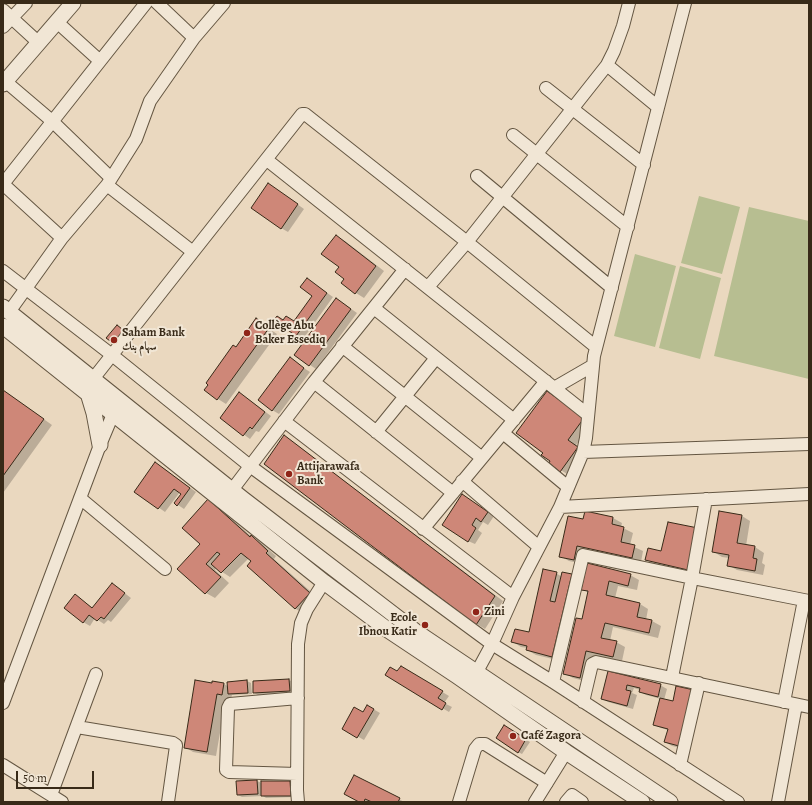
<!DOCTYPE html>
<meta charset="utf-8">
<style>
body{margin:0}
#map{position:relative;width:812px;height:805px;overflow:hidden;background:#ead8bf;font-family:Alegreya,serif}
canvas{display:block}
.frame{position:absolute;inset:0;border:4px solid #382a18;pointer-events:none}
.scale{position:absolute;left:16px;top:771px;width:78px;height:18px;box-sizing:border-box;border:2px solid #382a18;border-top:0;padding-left:5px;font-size:12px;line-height:14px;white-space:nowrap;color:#382a18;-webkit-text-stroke:3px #f1e6d5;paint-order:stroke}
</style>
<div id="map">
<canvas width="812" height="805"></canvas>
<div class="frame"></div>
<div class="scale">50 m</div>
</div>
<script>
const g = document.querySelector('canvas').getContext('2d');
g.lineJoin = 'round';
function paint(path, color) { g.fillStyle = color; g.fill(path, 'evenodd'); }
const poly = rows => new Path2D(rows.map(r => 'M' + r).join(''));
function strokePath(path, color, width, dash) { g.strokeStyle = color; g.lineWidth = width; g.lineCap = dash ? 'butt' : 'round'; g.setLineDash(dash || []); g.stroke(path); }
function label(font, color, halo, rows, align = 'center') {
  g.font = font + ' Alegreya,Amiri,serif'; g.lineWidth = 4; g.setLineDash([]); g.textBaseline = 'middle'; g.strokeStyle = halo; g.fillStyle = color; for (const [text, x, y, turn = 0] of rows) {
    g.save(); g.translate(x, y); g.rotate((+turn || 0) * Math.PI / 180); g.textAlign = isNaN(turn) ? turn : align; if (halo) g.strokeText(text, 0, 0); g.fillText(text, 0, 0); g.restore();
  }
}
paint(poly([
 [699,196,740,207,722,274,681,263],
 [749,207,809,221,809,379,714,356],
 [635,254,676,266,655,347,614,336],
 [680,266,721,278,700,359,659,348]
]), '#b7be91');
paint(poly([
 [269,184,304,209,288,232,281,228],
 [336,236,345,241,384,271,364,298,356,293,345,278,341,267],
 [307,279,333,297,303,339,275,320,295,322,314,295],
 [337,299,357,313,316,369,310,365],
 [256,320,277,334,226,404,218,399,236,348],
 [290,359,310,372,279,414,272,410],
 [3,390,52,425,3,493],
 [548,392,592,424,576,445,587,453,570,476,550,463,552,461,544,452],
 [240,393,271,416,259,432,256,431,250,439,221,418],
 [284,437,293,442,503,601,485,629,477,624],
 [162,467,196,492,184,509,178,505,182,493,180,492,165,512,135,491],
 [469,499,494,516,488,525,483,522,478,530,482,533,475,544,468,541],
 [208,501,217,506,252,537,260,542,276,556,274,559,318,598,304,614,296,609,248,566,252,561,249,558,230,577,216,568,215,570,229,583,215,598,206,593,179,569,201,544],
 [742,516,750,521,746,546,755,547,764,553,762,563,765,565,763,575,737,570,728,565,729,558,722,557,714,552],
 [613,518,622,523,621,527,633,533,630,545,643,551,641,562,586,550,583,564,569,561,560,556,584,520],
 [697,529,706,534,697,574,655,565,646,560,661,552],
 [588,565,630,575,639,580,637,590,618,586,615,598,640,604,648,609,646,620,652,621,661,626,658,638,613,627,610,641,616,642,625,647,622,661,595,655,588,682,573,678,564,673,583,620,589,593,582,589],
 [556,573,562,577,571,575,580,580,561,661,536,655,527,650,528,648,521,647,513,642,529,633],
 [118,588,131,598,111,622,108,620,104,624,95,618,90,626,83,622,75,595,93,608],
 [401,667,449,696,444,703,452,707,449,712,386,675,398,673],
 [609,672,660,685,667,689,664,700,686,749,672,746,665,742,668,730,661,728,654,725,661,699,646,695,640,692,640,690,634,688,632,693,637,695,633,709,608,702,602,699],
 [289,680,293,682,294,693,258,695,254,693],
 [247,681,251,683,252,694,232,695,231,699,226,698,216,756,193,752,185,747,213,682,224,684,229,687],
 [368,706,380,713,364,740,343,728,364,713],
 [509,729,530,742,522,754,518,752],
 [257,781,262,783,262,782,290,782,294,784,295,797,266,798,263,796,242,797,238,795,237,782],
 [346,794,399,799,404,802,360,802]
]), '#0003');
const building = poly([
 [268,183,298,204,281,229,251,208,268,183],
 [336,235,376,266,355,294,341,283,344,279,335,272,339,267,321,254,336,235],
 [307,278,327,293,296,336,274,320,277,316,283,320,286,316,294,321,312,296,300,287,307,278],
 [336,298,351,309,309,366,294,355,336,298],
 [256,318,269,328,217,400,204,390,208,385,206,383,233,345,236,347,256,318],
 [117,325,127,333,117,346,106,338,117,325],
 [290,357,304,368,272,411,258,400,290,357],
 [3,390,44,419,3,476,3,390],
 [547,391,584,418,568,440,578,447,560,472,549,463,550,461,541,455,543,453,516,433,547,391],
 [239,392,265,412,252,429,250,427,243,436,220,418,239,392],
 [284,435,495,596,476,625,264,464,284,435],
 [155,462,190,488,177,506,174,503,181,494,174,489,158,509,134,492,155,462],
 [462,494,488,512,481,522,476,518,472,525,476,528,468,542,442,525,462,494],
 [208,499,250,537,251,535,268,551,266,553,310,593,295,609,247,566,251,561,241,553,221,573,211,564,220,554,217,552,206,564,221,577,205,594,177,569,200,544,182,528,208,499],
 [585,511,613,517,612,524,624,527,621,542,635,545,632,558,577,546,574,560,559,557,568,516,583,519,585,511],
 [719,511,742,515,737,543,755,546,753,558,757,559,755,571,727,566,729,555,712,552,719,511],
 [668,522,698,528,688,570,645,560,648,548,661,551,668,522],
 [587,563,631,574,628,586,609,581,606,595,640,603,637,617,652,620,649,633,605,623,601,638,617,641,613,657,586,651,580,678,563,674,576,618,582,619,588,591,581,590,587,563],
 [543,569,557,572,550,601,555,602,562,572,572,574,552,657,526,650,527,646,511,642,515,629,529,632,543,569],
 [112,583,125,593,104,619,101,617,97,621,89,615,83,623,64,608,75,594,92,608,112,583],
 [401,666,443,691,438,698,446,703,442,710,385,675,390,667,397,671,401,666],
 [608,671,661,684,658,697,639,692,640,688,627,685,626,690,631,691,627,706,601,699,608,671],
 [289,679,290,691,253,693,253,681,289,679],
 [195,680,212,683,212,681,224,683,222,695,217,694,207,752,184,748,195,680],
 [247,680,248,693,228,694,227,682,247,680],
 [676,686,694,690,679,746,664,742,668,729,653,725,660,698,673,701,676,686],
 [367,705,374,709,357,738,342,729,354,707,363,712,367,705],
 [504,725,526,739,518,753,496,738,504,725],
 [354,775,400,798,398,802,372,802,365,799,364,802,359,802,344,794,354,775],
 [257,780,258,794,237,795,236,781,257,780],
 [261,781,290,781,291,796,261,796,261,781]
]);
paint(building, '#ce8778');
strokePath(building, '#382a18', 1);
const minor = poly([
 [157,3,194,38],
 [3,10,39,43],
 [57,22,100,61],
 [3,27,26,3],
 [607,65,658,107],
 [5,81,52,121,111,178],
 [546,88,644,165],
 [513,135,628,227],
 [267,160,587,414],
 [477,176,612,288],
 [3,184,146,3],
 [3,184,62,238],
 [107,185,193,252],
 [3,271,112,355,250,466,492,644,553,682,738,802],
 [428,287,467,242,607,65,614,51,623,26,629,3],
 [374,308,514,420],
 [9,312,62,238,107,185,136,139,150,101,194,38,224,3],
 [342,346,482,458],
 [93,379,193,252,302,114,305,114,467,242,596,347],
 [314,382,453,493],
 [554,388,592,366],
 [284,421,513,597],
 [376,432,436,358],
 [503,433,568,487],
 [583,452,809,444],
 [462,481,539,547],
 [232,490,314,382,405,269],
 [80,498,165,569],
 [560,507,809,494],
 [423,529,546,381],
 [672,677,692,578,706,499],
 [473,679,492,644,513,597,560,507,583,452,586,438,594,356,685,3],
 [553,682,583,555,692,578,809,601],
 [583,702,592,664,596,662,809,707],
 [784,702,804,600],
 [3,703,100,445,116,407],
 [77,727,173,743,176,745,176,746,168,802],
 [3,765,62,802],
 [680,765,699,683],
 [297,774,229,772,226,770,228,708,230,704,298,698],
 [51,795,96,674],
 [298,802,297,790,298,644,301,623,307,609,324,582],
 [459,802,475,749,479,744,485,744,547,783],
 [535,802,566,752],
 [566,802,572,795,582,802],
 [778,802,796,705]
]);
const tertiary = poly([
 [3,84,73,3],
 [3,307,243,499,415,631,670,802],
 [3,326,324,582,388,630,457,676,566,752,642,802],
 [88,393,94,413,100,445]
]);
strokePath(minor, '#645642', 14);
strokePath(tertiary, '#645642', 17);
strokePath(minor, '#f1e6d5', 12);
strokePath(tertiary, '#f1e6d5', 15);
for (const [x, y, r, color] of [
 [247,333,4,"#8f2418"],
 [114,340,4,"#8f2418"],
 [289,474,4,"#8f2418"],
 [476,612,4,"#8f2418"],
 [425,625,4,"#8f2418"],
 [513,736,4,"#8f2418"]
]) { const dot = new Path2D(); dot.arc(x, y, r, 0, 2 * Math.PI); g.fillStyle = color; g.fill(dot); strokePath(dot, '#f1e6d5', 1.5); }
label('bold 12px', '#382a18', '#f1e6d5', [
 ["Collège Abu",255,326],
 ["Baker Essediq",255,340],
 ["Saham Bank",122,333],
 ["سهام بنك",122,347],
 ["Attijarawafa",297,467],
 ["Bank",297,481],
 ["Zini",484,612],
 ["Ecole",417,618,"right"],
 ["Ibnou Katir",417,632,"right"],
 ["Café Zagora",521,736]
], 'left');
</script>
